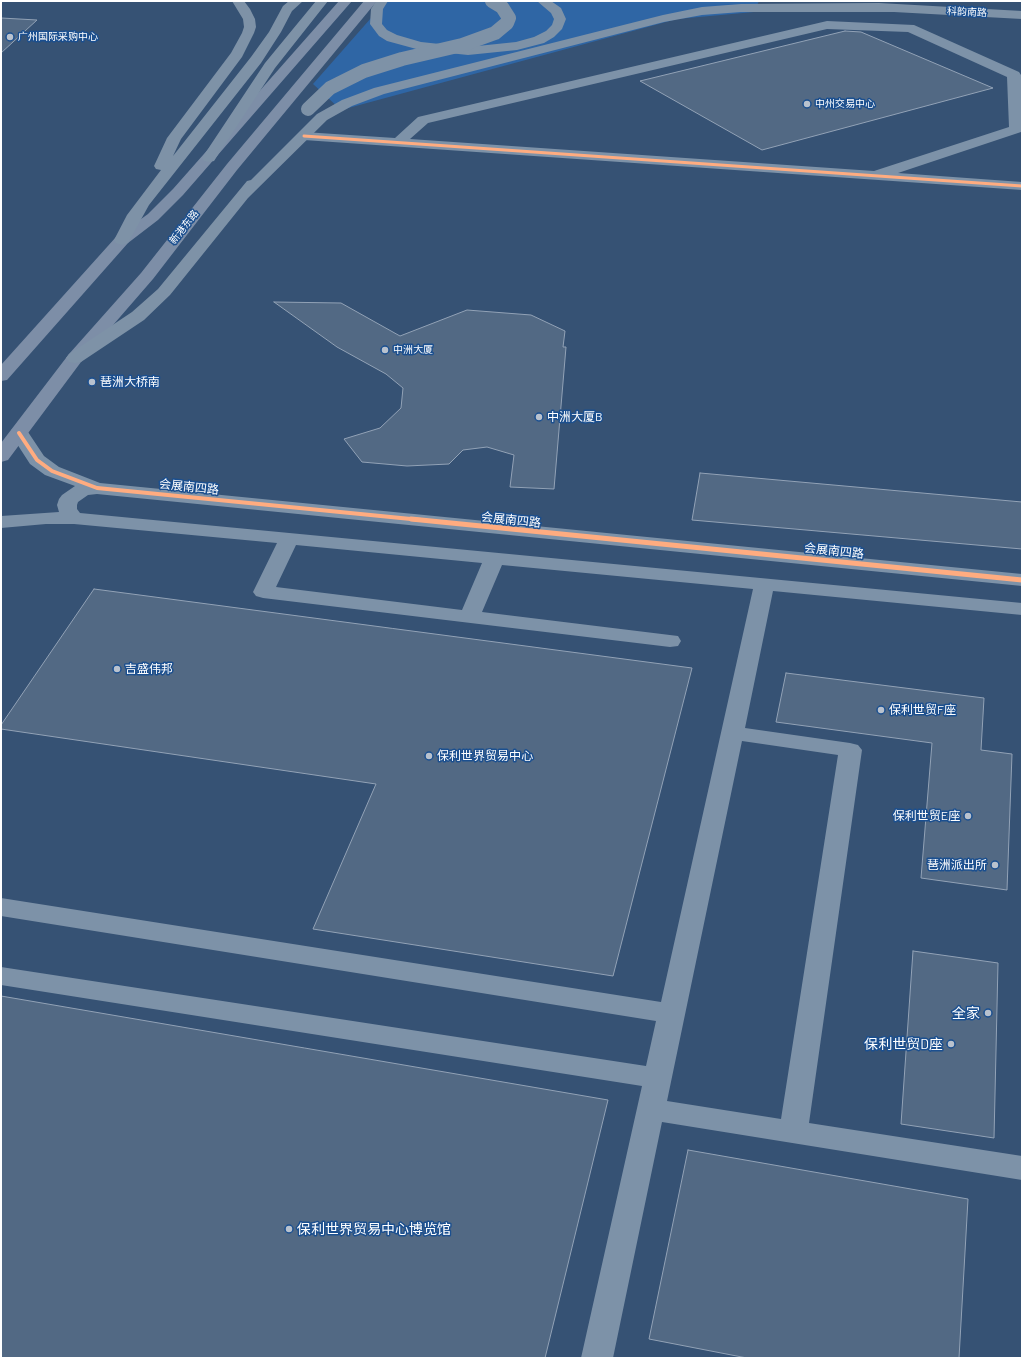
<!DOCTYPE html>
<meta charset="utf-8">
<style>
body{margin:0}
#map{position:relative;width:1023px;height:1359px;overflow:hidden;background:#365274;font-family:Barlow,sans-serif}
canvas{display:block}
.frame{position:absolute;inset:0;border:2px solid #fff;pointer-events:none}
</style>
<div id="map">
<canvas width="1023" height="1359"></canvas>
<div class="frame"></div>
</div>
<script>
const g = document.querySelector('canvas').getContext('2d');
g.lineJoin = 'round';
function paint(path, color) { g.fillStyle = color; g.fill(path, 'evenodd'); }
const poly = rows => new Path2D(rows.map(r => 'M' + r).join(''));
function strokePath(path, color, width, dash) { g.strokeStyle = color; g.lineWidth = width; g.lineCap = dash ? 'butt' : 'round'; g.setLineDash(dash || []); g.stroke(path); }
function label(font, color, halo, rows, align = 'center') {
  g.font = font + ' Barlow,"Noto Sans SC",sans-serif'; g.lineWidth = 3; g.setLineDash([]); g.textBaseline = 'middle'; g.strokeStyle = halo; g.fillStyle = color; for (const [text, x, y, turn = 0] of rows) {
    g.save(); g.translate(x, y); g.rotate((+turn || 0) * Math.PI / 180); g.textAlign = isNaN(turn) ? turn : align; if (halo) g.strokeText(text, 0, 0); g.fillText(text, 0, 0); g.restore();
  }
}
paint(poly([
 [386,1,759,1,754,12,677,19,341,110,313,84]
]), '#2f66a5');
const building = poly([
 [1,18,37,20,1,53,1,18],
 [845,31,861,32,993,88,762,150,640,81,845,31],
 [274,302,341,303,400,336,467,310,531,315,565,331,563,347,566,347,554,489,510,487,514,455,487,447,463,450,449,464,407,466,362,462,344,439,380,428,401,408,403,388,386,374,337,347,274,302],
 [700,473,1022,502,1022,549,692,520,700,473],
 [94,589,692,668,613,976,313,929,376,784,1,729,1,725,94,589],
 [786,673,984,698,981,750,1012,754,1007,890,921,878,932,743,776,722,786,673],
 [913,951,998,963,994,1138,901,1124,913,951],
 [1,996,608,1100,545,1358,1,1358,1,996],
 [688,1150,968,1199,959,1358,747,1358,649,1339,688,1150]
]);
paint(building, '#526984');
strokePath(building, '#92a2b6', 1);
paint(poly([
 [827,21,914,25,1019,72,1021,75,1022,106,1021,132,898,173,1022,182,1022,190,304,140,299,139,297,136,299,133,304,132,395,138,418,117,827,21],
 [827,29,908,32,1007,77,1009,127,874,171,410,139,428,123,827,29],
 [19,427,26,429,44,456,59,467,100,483,1022,574,1022,586,97,494,88,495,78,502,77,505,77,509,80,513,1022,603,1022,615,773,591,745,728,850,743,858,745,862,750,809,1123,1022,1156,1022,1180,662,1122,613,1358,581,1358,642,1086,1,985,1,967,646,1066,656,1021,1,916,1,898,661,1002,753,589,502,565,482,612,678,636,681,641,678,646,670,647,263,598,256,596,253,592,277,543,74,524,46,524,1,528,1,516,59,512,57,505,59,499,62,495,75,486,45,475,30,464,10,433,12,429,19,427],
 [296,545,482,563,462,610,276,587,296,545],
 [742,741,838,755,781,1119,667,1101,742,741]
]), '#7d92a8');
paint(poly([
 [339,1,352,1,183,195,158,220,128,243,7,380,1,381,1,365,116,237,148,214,173,189,339,1],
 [364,1,377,1,237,170,153,279,81,362,8,460,1,462,1,443,69,354,141,273,227,164,364,1]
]), '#7d8ea7');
paint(poly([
 [232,1,244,1,250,9,255,19,256,27,254,33,242,57,181,139,173,156,251,57,269,32,283,6,289,1,303,1,292,11,281,32,261,63,149,205,128,243,122,245,116,243,114,240,127,215,161,170,156,169,154,166,167,138,231,53,242,33,244,27,243,19,232,1],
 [316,1,328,1,275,68,214,161,209,162,204,161,202,158,265,63,316,1],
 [376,1,388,1,383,9,382,24,387,30,397,35,421,42,468,47,516,42,534,37,546,31,552,25,554,19,551,13,537,1,551,1,561,8,566,19,562,29,554,37,544,43,517,50,468,55,420,50,387,41,379,36,370,24,371,9,376,1],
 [879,3,1022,11,1022,19,894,12,741,12,702,15,664,22,384,94,352,106,327,120,248,198,170,295,144,320,81,362,75,363,69,362,66,358,69,354,132,312,158,289,247,181,251,180,317,114,342,100,374,88,663,15,702,7,741,4,879,3]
]), '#7e92a7');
strokePath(poly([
 [308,109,330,88,364,71,402,59,462,45,495,33,507,23,509,18,502,7,492,1]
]), '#7e92a7', 14);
strokePath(poly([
 [304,136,1022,186]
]), '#ffac80', 3);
strokePath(poly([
 [19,433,37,460,52,471,97,488,421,520]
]), '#ffac80', 4);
strokePath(poly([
 [411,519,1022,580]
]), '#ffac80', 5);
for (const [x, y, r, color] of [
 [10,37,4,"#b9c2ce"],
 [807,104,4,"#b9c2ce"],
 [385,350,4,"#b9c2ce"],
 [92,382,4,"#b9c2ce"],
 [539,417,4,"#b9c2ce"],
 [117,669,4,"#b9c2ce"],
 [881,710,4,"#b9c2ce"],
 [429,756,4,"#b9c2ce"],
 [968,816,4,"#b9c2ce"],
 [995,865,4,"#b9c2ce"],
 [988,1013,4,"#b9c2ce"],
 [951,1044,4,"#b9c2ce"],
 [289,1229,4,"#b9c2ce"]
]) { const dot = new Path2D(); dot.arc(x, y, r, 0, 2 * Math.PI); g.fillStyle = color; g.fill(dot); strokePath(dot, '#1b4f8f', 1.5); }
label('10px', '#fff', '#1b4f8f', [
 ["科韵南路",967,12,3],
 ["新港东路",184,227,-52]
]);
label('10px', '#fff', '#1b4f8f', [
 ["广州国际采购中心",18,37],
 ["中州交易中心",815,104],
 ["中洲大厦",393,350]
], 'left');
label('12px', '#fff', '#1b4f8f', [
 ["琶洲大桥南",100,382],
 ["中洲大厦B",547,417],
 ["吉盛伟邦",125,669],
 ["保利世贸F座",889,710],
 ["保利世界贸易中心",437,756],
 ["保利世贸E座",960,816,"right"],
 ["琶洲派出所",987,865,"right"]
], 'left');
label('12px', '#fff', '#1b4f8f', [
 ["会展南四路",189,487,6],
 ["会展南四路",511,520,6],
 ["会展南四路",834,551,6]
]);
label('14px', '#fff', '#1b4f8f', [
 ["全家",980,1013],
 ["保利世贸D座",943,1044],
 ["保利世界贸易中心博览馆",297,1229,"left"]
], 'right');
</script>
